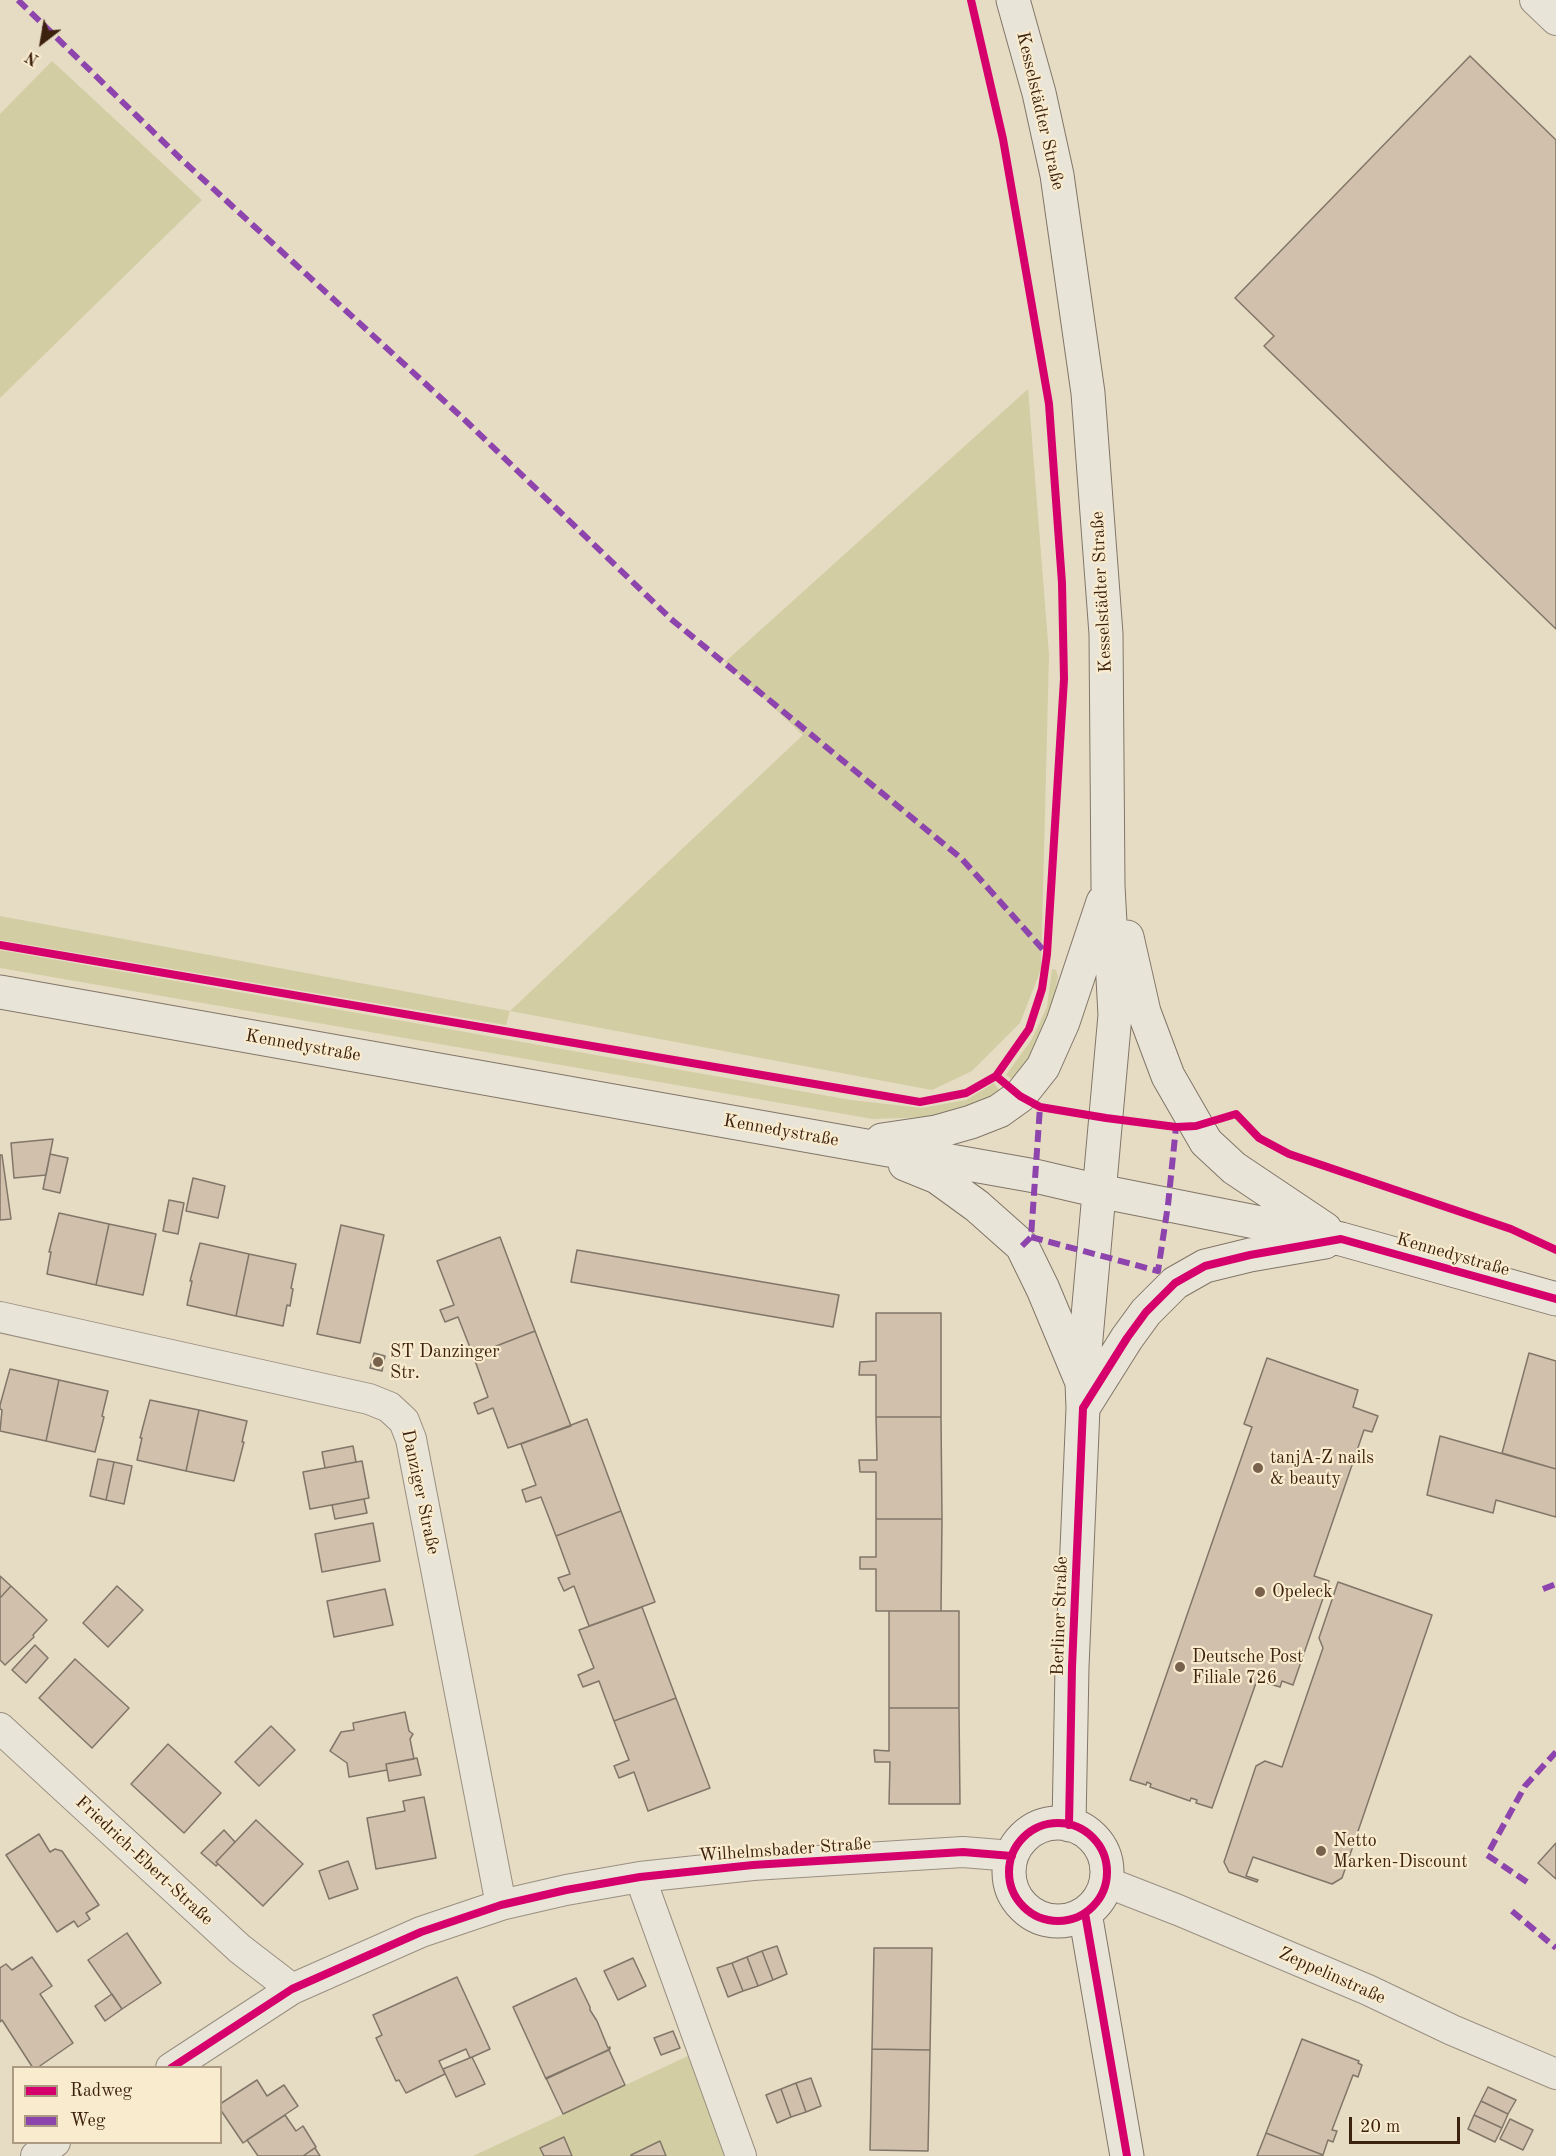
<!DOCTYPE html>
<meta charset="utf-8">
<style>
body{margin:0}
#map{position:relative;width:1556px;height:2156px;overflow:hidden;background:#e6dbc3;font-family:"Old Standard TT",serif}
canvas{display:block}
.legend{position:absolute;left:12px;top:2066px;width:210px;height:78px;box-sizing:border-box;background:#f8ebce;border:2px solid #ad9a82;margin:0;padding:8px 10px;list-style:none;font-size:18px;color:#3d210f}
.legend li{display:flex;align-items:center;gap:12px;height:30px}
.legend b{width:30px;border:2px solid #ad9a82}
.north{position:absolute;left:12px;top:12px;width:60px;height:60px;-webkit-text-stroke:4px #f8ebce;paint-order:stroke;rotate:211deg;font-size:16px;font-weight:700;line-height:24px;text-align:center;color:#3d210f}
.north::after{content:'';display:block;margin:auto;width:21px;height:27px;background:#3d210f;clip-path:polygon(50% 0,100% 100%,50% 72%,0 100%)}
.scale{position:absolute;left:1349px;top:2117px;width:111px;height:27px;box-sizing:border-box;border:3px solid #3d210f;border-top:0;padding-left:8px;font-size:18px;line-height:21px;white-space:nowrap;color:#3d210f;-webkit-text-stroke:4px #f8ebce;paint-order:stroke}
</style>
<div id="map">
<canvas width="1556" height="2156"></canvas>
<ul class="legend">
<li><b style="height:8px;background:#d6006c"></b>Radweg</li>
<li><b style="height:8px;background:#8e44ad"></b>Weg</li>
</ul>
<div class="north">N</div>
<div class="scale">20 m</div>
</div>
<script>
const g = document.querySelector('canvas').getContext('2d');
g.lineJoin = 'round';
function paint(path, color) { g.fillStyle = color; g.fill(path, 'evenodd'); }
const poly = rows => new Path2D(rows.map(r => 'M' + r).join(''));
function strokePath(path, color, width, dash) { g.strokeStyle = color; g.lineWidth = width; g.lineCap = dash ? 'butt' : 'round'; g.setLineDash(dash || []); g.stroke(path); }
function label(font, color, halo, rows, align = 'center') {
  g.font = font + ' "Old Standard TT",serif'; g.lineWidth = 4.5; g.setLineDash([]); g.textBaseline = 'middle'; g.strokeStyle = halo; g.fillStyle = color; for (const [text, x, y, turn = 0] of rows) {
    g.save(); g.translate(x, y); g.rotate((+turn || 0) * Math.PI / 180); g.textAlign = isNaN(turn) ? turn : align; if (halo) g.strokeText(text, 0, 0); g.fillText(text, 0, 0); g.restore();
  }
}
paint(poly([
 [52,61,202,200,0,398,0,114],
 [1028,389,1049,655,1041,969,1020,1023,972,1071,932,1090,510,1011,506,1025,0,940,0,916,510,1011,803,735,725,662],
 [0,950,851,1100,922,1108,966,1100,994,1083,1002,1094,991,1102,930,1117,873,1119,0,968],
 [1052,969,1056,970,1058,977,1046,1037,1013,1079,1006,1075,1032,1039,1047,1007],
 [688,2056,725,2156,473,2156]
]), '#d2cda3');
const building = poly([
 [1470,56,1556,140,1556,629,1264,346,1274,336,1235,298,1470,56],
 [53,1139,46,1175,14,1178,11,1143,53,1139],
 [50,1154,68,1158,60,1193,43,1189,50,1154],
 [0,1155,2,1155,11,1219,0,1220,0,1155],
 [193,1178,225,1186,218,1218,186,1211,193,1178],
 [169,1200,184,1203,178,1234,163,1231,169,1200],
 [59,1213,109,1224,96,1285,47,1274,51,1252,49,1252,59,1213],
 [109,1224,156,1234,143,1295,96,1285,109,1224],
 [341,1225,384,1235,360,1343,317,1334,341,1225],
 [500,1237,535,1331,473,1355,458,1317,445,1322,440,1310,454,1305,437,1261,500,1237],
 [200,1243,249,1254,236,1316,187,1305,192,1281,190,1281,200,1243],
 [577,1250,839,1295,833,1327,571,1282,577,1250],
 [249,1254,296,1264,291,1288,293,1289,290,1306,287,1305,283,1326,236,1316,249,1254],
 [876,1313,941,1313,941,1417,876,1417,876,1375,859,1375,860,1362,876,1361,876,1313],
 [535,1331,571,1426,508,1448,493,1408,478,1414,474,1403,488,1397,473,1355,535,1331],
 [374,1353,385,1356,382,1371,370,1368,374,1353],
 [1529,1353,1556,1361,1556,1469,1502,1453,1529,1353],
 [1267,1358,1358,1390,1353,1407,1378,1416,1372,1432,1364,1430,1314,1576,1329,1581,1293,1685,1282,1681,1280,1687,1257,1680,1212,1808,1196,1803,1197,1800,1191,1798,1190,1801,1150,1787,1151,1784,1147,1782,1146,1785,1130,1780,1252,1427,1244,1424,1267,1358],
 [10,1369,59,1380,46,1441,0,1431,2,1410,0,1409,0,1405,10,1369],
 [59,1380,108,1391,102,1416,104,1417,95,1452,46,1441,59,1380],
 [150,1400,199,1410,186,1471,137,1460,142,1438,140,1438,150,1400],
 [199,1410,247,1421,242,1442,244,1442,234,1481,186,1471,199,1410],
 [876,1417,941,1417,942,1519,876,1519,876,1472,860,1472,859,1460,877,1460,876,1417],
 [587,1419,621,1511,556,1536,541,1497,526,1502,522,1490,536,1485,521,1444,587,1419],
 [1440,1436,1556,1469,1556,1517,1496,1500,1493,1513,1427,1495,1440,1436],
 [353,1446,356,1462,325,1468,322,1452,353,1446],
 [98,1459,114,1462,106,1500,90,1496,98,1459],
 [362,1461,369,1498,310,1509,303,1472,362,1461],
 [114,1462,132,1466,124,1504,106,1500,114,1462],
 [364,1499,367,1513,335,1519,332,1505,364,1499],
 [621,1511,655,1602,589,1626,574,1586,564,1591,558,1578,570,1574,556,1536,621,1511],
 [876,1519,942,1519,941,1611,876,1611,876,1569,860,1569,860,1557,876,1557,876,1519],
 [373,1523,380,1561,322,1572,315,1534,373,1523],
 [0,1576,11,1586,0,1598,0,1576],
 [1338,1582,1432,1615,1342,1878,1332,1884,1253,1857,1246,1876,1258,1880,1257,1882,1229,1872,1224,1862,1256,1766,1265,1761,1282,1767,1323,1648,1319,1638,1338,1582],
 [11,1586,47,1620,33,1635,34,1637,5,1665,0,1660,0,1598,11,1586],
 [117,1586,143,1610,108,1647,83,1623,117,1586],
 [385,1589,393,1625,334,1637,327,1601,385,1589],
 [642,1607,676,1698,614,1721,599,1681,583,1687,578,1675,594,1668,579,1630,642,1607],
 [889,1611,959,1611,959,1708,889,1708,889,1611],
 [35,1645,48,1658,26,1683,12,1670,35,1645],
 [75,1659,129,1708,92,1748,39,1698,75,1659],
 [676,1698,710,1788,648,1811,634,1772,619,1778,614,1766,629,1760,614,1721,676,1698],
 [889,1708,959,1708,960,1804,889,1804,890,1762,875,1762,874,1750,889,1751,889,1708],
 [405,1712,409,1731,413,1734,410,1739,414,1759,386,1764,387,1770,349,1777,347,1763,330,1751,341,1732,354,1730,353,1723,405,1712],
 [271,1726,295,1750,259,1786,235,1762,271,1726],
 [168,1744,221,1793,184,1833,131,1784,168,1744],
 [417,1758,421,1775,389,1781,386,1764,417,1758],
 [424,1797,436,1858,376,1869,367,1818,405,1811,403,1801,424,1797],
 [256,1820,303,1864,263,1906,216,1862,256,1820],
 [224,1830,235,1842,216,1862,218,1864,216,1866,201,1853,224,1830],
 [39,1834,50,1852,55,1849,62,1851,99,1905,86,1913,90,1919,78,1927,74,1921,57,1932,6,1855,39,1834],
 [1556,1843,1556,1879,1538,1863,1556,1843],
 [348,1861,358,1889,329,1899,319,1871,348,1861],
 [127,1933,161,1983,122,2009,88,1960,127,1933],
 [777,1946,787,1974,773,1980,762,1951,777,1946],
 [874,1948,932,1948,930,2050,872,2049,874,1948],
 [762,1951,773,1980,758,1986,747,1957,762,1951],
 [32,1957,52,1986,40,1994,73,2043,37,2068,33,2068,2,2020,0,2022,0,1968,6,1964,12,1970,32,1957],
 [747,1957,758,1986,743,1991,732,1963,747,1957],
 [633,1958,646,1986,618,2000,604,1971,633,1958],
 [732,1963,743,1991,728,1997,717,1968,732,1963],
 [457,1977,490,2049,470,2058,466,2049,439,2061,445,2074,406,2093,399,2080,396,2081,376,2038,382,2035,373,2015,457,1977],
 [576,1978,590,2007,590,2010,597,2021,608,2048,610,2047,610,2049,546,2079,513,2007,576,1978],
 [112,1994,122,2009,105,2021,95,2006,112,1994],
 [673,2031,680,2048,661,2055,654,2038,673,2031],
 [1302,2039,1359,2061,1358,2063,1362,2065,1358,2077,1353,2075,1332,2130,1337,2131,1333,2142,1328,2140,1323,2155,1266,2133,1302,2039],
 [872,2049,930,2050,928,2151,870,2150,872,2049],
 [609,2050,625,2085,563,2114,546,2078,609,2050],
 [472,2057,485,2084,456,2097,443,2069,472,2057],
 [811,2078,821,2106,806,2112,796,2083,811,2078],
 [257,2080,267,2096,284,2085,298,2106,243,2143,220,2109,220,2104,257,2080],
 [796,2083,806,2112,791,2117,781,2089,796,2083],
 [1488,2087,1516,2100,1508,2114,1481,2101,1488,2087],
 [781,2089,791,2117,777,2123,766,2095,781,2089],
 [1481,2101,1508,2114,1502,2128,1474,2115,1481,2101],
 [285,2115,296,2131,303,2126,316,2147,303,2156,258,2156,247,2140,285,2115],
 [1474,2115,1502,2128,1495,2142,1468,2129,1474,2115],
 [1510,2119,1533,2130,1523,2150,1500,2139,1510,2119],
 [1266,2133,1323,2155,1322,2156,1257,2156,1266,2133],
 [564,2137,572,2156,544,2156,540,2148,564,2137],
 [660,2141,666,2156,631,2156,631,2155,660,2141],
 [315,2148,320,2156,303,2156,315,2148]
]);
paint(building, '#d0c0ac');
strokePath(building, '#817668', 1.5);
const street = poly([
 [1535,0,1556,20],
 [0,1317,369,1399,389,1407,404,1421,411,1439,501,1905],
 [0,1728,240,1949,292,1989],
 [640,1877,741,2156],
 [1106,1882,1178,1910,1368,1990,1452,2030,1556,2074],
 [171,2068,292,1989,421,1932,501,1905,566,1890,640,1877,753,1865,963,1852,1012,1856],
 [36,2156,55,2142]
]);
const secondary = poly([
 [1013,0,1039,93,1057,175,1088,393,1106,634,1108,886,1115,1015,1082,1383,1083,1408,1072,1667,1069,1825],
 [1127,937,1144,1012,1168,1076,1206,1142,1234,1168,1325,1229],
 [0,992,1035,1176,1099,1191,1341,1239,1556,1299],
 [882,1140,936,1132,971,1122,999,1111,1020,1096,1043,1067,1063,1022,1103,902],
 [905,1164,937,1177,977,1206,1022,1246,1043,1289,1081,1380],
 [1083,1408,1127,1338,1146,1312,1175,1283,1205,1266,1250,1255,1325,1242],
 '1009 1872a49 49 0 1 1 98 0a49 49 0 1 1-98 0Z',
 [1085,1913,1127,2156]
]);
strokePath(street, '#998f80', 32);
strokePath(secondary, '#817668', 35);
strokePath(street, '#e9e4d8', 30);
strokePath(secondary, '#e9e4d8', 33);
strokePath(poly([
 [18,0,181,159,467,422,671,619,962,859,1047,954],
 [1031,1237,1158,1271,1168,1205,1176,1127],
 [1022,1246,1031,1237,1040,1107],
 [1543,1589,1556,1584],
 [1527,1882,1487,1855,1525,1786,1556,1752],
 [1512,1911,1556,1948]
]), '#8e44ad', 6, [12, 6]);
strokePath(poly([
 [0,945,920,1102,966,1093,996,1076,1029,1029,1042,989,1047,954,1064,679,1062,583,1049,404,1003,139,971,0],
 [996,1076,1020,1096,1040,1107,1106,1118,1176,1127,1196,1126,1236,1114,1259,1138,1289,1154,1511,1229,1556,1250],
 '1009 1872a49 49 0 1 1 98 0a49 49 0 1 1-98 0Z',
 [1069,1825,1072,1667,1083,1408,1127,1338,1146,1312,1175,1283,1205,1266,1250,1255,1341,1239,1556,1299],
 [1085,1913,1127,2156],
 [171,2068,292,1989,421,1932,501,1905,566,1890,640,1877,753,1865,963,1852,1012,1856]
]), '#d6006c', 8);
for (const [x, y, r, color] of [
 [378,1362,6,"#78624e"],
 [1258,1468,6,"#78624e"],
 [1260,1592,6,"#78624e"],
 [1180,1667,6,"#78624e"],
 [1321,1851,6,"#78624e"]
]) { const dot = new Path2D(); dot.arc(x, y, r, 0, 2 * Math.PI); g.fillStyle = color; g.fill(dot); strokePath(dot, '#f8ebce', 2); }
label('18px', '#3d210f', '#f8ebce', [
 ["Kesselstädter Straße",1040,111,77],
 ["Kesselstädter Straße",1102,592,-93],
 ["Kennedystraße",303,1046,10],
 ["Kennedystraße",781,1131,10],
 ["Kennedystraße",1453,1255,16],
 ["Danziger Straße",420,1492,78],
 ["Berliner Straße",1060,1616,-88],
 ["Wilhelmsbader Straße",785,1850,-4],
 ["Friedrich-Ebert-Straße",144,1861,43],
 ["Zeppelinstraße",1332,1976,24]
]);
label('18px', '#3d210f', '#f8ebce', [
 ["ST Danzinger",390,1352],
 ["Str.",390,1373],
 ["tanjA-Z nails",1270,1458],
 ["& beauty",1270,1479],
 ["Opeleck",1272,1592],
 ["Deutsche Post",1192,1657],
 ["Filiale 726",1192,1678],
 ["Netto",1333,1841],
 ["Marken-Discount",1333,1862]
], 'left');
</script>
